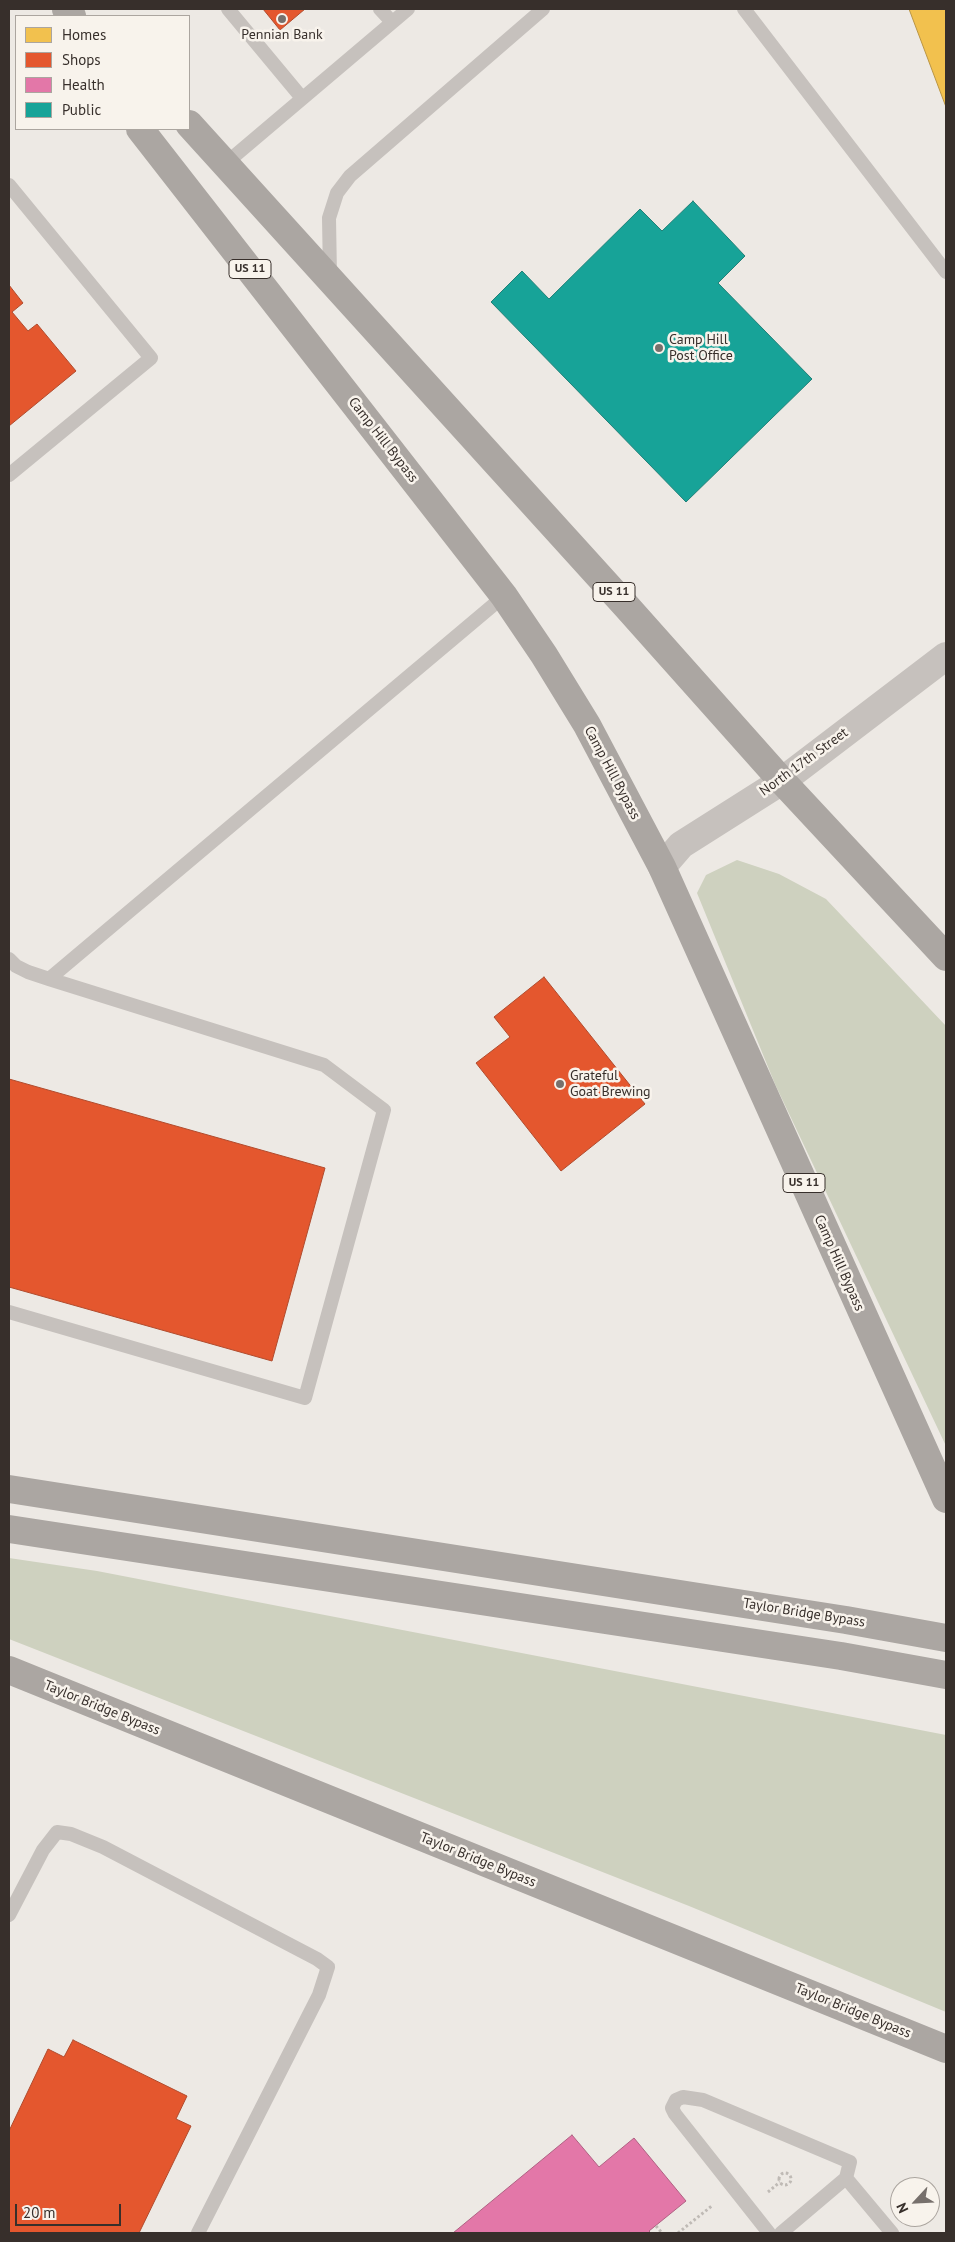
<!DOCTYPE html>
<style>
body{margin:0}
#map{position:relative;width:955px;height:2242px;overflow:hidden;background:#ede9e4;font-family:"PT Sans",sans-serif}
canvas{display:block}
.frame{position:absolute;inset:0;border:10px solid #372f2b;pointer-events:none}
.legend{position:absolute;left:15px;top:15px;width:175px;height:115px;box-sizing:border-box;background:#f8f3ec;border:1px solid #aba59f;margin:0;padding:6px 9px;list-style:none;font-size:15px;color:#372f2b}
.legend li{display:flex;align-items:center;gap:10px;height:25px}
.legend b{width:25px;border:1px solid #aba59f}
.north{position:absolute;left:890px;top:2177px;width:50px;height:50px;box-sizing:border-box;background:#f8f3ec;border:1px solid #aba59f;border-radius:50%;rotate:245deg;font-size:14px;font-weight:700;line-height:20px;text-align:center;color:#372f2b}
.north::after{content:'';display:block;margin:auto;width:18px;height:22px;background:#77706c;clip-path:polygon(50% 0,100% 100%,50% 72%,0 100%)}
.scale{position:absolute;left:15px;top:2204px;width:106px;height:22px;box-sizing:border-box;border:2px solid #372f2b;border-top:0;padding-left:6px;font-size:15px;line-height:18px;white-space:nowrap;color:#372f2b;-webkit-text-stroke:4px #f8f3ec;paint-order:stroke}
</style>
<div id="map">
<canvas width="955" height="2242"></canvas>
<div class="frame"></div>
<ul class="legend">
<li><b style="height:14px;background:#f2c14e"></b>Homes</li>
<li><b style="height:14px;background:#e4572e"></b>Shops</li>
<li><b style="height:14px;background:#e377a8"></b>Health</li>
<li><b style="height:14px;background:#17a398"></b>Public</li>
</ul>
<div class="north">N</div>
<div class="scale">20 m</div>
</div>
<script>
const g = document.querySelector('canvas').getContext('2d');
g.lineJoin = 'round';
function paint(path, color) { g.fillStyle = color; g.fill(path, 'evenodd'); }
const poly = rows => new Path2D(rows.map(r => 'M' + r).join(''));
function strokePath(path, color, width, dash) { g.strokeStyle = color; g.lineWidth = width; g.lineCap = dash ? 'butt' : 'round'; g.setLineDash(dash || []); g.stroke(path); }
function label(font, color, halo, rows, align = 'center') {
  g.font = font + ' "PT Sans",sans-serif'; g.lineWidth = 5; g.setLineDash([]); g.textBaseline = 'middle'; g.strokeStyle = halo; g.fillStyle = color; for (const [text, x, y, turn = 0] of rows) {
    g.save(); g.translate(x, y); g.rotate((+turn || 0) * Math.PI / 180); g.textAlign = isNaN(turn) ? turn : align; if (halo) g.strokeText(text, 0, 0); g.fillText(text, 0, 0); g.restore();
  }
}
paint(poly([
 [737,860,779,874,826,899,946,1026,946,1446,775,1084,697,893,706,875],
 [9,1558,97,1571,946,1735,946,2012,689,1906,9,1639]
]), '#ced1bf');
const homes = poly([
 [909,9,946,9,946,107,909,9]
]);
paint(homes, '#f2c14e');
strokePath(homes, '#ba9544', 1);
const shops = poly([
 [263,9,305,9,280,30,263,9],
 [9,285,23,303,12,312,28,331,37,324,76,371,9,426,9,285],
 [544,977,645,1104,561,1171,476,1063,510,1037,494,1017,544,977],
 [9,1079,325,1168,272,1361,9,1287,9,1079],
 [73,2040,187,2096,176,2119,191,2126,139,2233,9,2233,9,2131,48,2049,64,2057,73,2040]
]);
paint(shops, '#e4572e');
strokePath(shops, '#b04b2d', 1);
const health = poly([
 [572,2135,599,2167,634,2138,686,2201,649,2231,651,2233,453,2233,572,2135]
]);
paint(health, '#e377a8');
strokePath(health, '#af6182', 1);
const public = poly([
 [693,201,745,256,718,283,812,379,686,502,491,302,522,271,549,299,640,209,662,231,693,201]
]);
paint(public, '#17a398');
strokePath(public, '#218077', 1);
strokePath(poly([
 '779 2179a6 6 0 1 1 12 0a6 6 0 1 1-12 0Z',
 [768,2192,780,2182],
 [656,2226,662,2233],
 [678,2233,713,2205]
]), '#bfbab5', 3, [2.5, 2.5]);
strokePath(poly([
 [228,9,302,98],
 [380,9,392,22],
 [744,9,946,272],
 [225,164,408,9],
 [9,185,151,358,9,475],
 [330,276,329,218,337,193,350,176,543,9],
 [9,959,16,966,28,972,49,979,324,1065,384,1110,305,1398,9,1312],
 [49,979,504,596],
 [9,1915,43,1850,57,1832,71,1834,103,1847,317,1959,328,1967,319,1995,198,2233],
 [846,2178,892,2233],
 [769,2233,675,2114,672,2108,676,2100,683,2097,703,2100,850,2162,846,2178,781,2233]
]), '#c6c1bd', 14);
strokePath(poly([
 [662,867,681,845,782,781,946,656]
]), '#c6c1bd', 28);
strokePath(poly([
 [66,9,72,16],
 [189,124,627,607,782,781,946,957],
 [140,129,504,596,544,655,587,725,662,867,946,1499],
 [9,1489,846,1620,946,1638],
 [9,1529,841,1656,946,1675],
 [9,1670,946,2049]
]), '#aba6a2', 28);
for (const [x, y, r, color] of [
 [282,19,5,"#77706c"],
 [659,348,5,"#77706c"],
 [560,1084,5,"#77706c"]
]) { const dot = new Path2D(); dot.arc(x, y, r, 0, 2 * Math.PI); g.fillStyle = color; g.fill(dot); strokePath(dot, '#f8f3ec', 2); }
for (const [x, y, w] of [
 [250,269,42],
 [614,592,42],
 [804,1183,42]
]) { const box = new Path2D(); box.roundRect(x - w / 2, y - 9.5, w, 19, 4); g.fillStyle = '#f8f3ec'; g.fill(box); strokePath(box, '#372f2b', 1); }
label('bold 12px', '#372f2b', null, [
 ["US 11",250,269],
 ["US 11",614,592],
 ["US 11",804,1183]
]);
label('14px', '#372f2b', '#f8f3ec', [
 ["Pennian Bank",282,35,"center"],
 ["Camp Hill",669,340],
 ["Post Office",669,356],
 ["Grateful",570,1076],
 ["Goat Brewing",570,1092]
], 'left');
label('14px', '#372f2b', '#f8f3ec', [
 ["Camp Hill Bypass",383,440,52],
 ["North 17th Street",804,762,-36],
 ["Camp Hill Bypass",612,773,62],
 ["Camp Hill Bypass",839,1263,66],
 ["Taylor Bridge Bypass",804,1613,9],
 ["Taylor Bridge Bypass",102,1708,22],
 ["Taylor Bridge Bypass",478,1860,22],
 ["Taylor Bridge Bypass",853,2011,22]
]);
</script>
